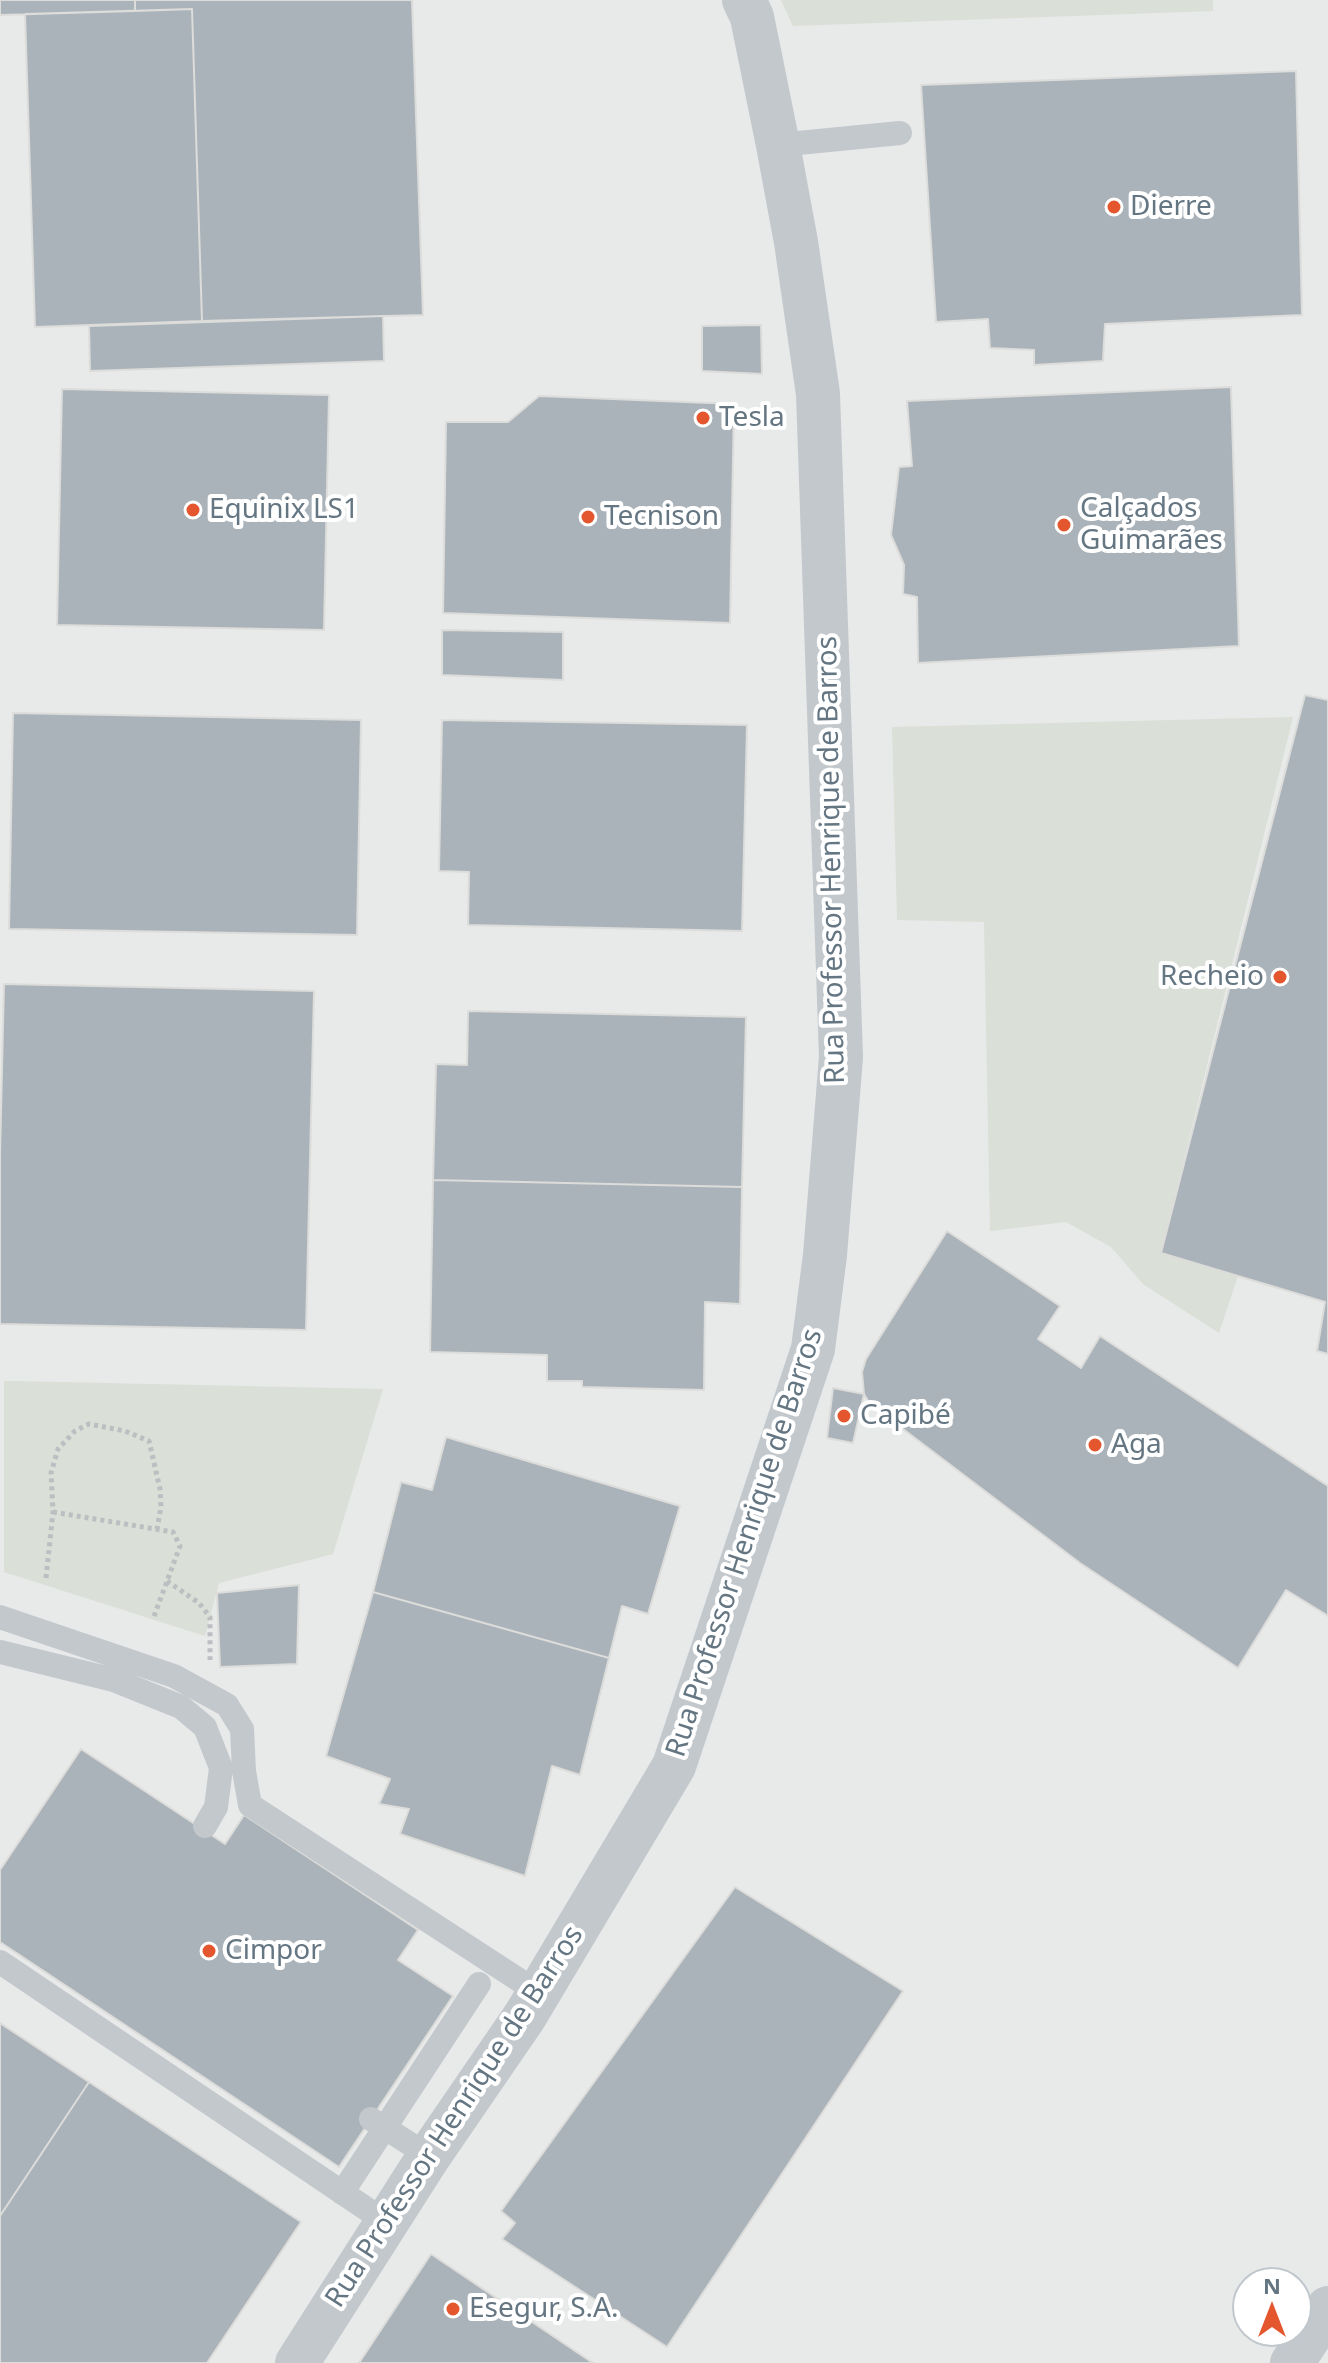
<!DOCTYPE html>
<meta charset="utf-8">
<style>
body{margin:0}
#map{position:relative;width:1328px;height:2363px;overflow:hidden;background:#fafaf8;font-family:"Noto Sans",sans-serif}
canvas{display:block}
.north{position:absolute;left:1232px;top:2267px;width:80px;height:80px;box-sizing:border-box;background:#fff;border:2px solid #c1c8cd;border-radius:50%;rotate:0deg;font-size:22px;font-weight:700;line-height:32px;text-align:center;color:#657683}
.north::after{content:'';display:block;margin:auto;width:28px;height:36px;background:#e4572e;clip-path:polygon(50% 0,100% 100%,50% 72%,0 100%)}
</style>
<div id="map">
<canvas width="1328" height="2363"></canvas>
<div class="north">N</div>
</div>
<script>
const g = document.querySelector('canvas').getContext('2d');
g.lineJoin = 'round';
function paint(path, color) { g.fillStyle = color; g.fill(path, 'evenodd'); }
const poly = rows => new Path2D(rows.map(r => 'M' + r).join(''));
function strokePath(path, color, width, dash) { g.strokeStyle = color; g.lineWidth = width; g.lineCap = dash ? 'butt' : 'round'; g.setLineDash(dash || []); g.stroke(path); }
function label(font, color, halo, rows, align = 'center') {
  g.font = font + ' "Noto Sans",sans-serif'; g.lineWidth = 8; g.setLineDash([]); g.textBaseline = 'middle'; g.strokeStyle = halo; g.fillStyle = color; for (const [text, x, y, turn = 0] of rows) {
    g.save(); g.translate(x, y); g.rotate((+turn || 0) * Math.PI / 180); g.textAlign = isNaN(turn) ? turn : align; if (halo) g.strokeText(text, 0, 0); g.fillText(text, 0, 0); g.restore();
  }
}
paint(poly([
 [0,0,1328,0,1328,2363,0,2363],
 [1248,2283,1296,2283,1296,2331,1248,2331]
]), '#e8e9e9');
paint(poly([
 [781,0,1213,0,1213,11,793,26],
 [1293,717,1161,1252,1238,1276,1219,1333,1143,1284,1111,1247,1066,1222,990,1231,984,922,897,920,892,727],
 [4,1381,13,1381,383,1389,333,1554,219,1583,205,1636,4,1572]
]), '#dadfd7');
const building = poly([
 [0,0,135,0,135,11,0,15,0,0],
 [135,0,412,0,423,315,202,321,192,9,135,11,135,0],
 [192,9,202,321,35,327,25,14,192,9],
 [1296,71,1302,315,1105,324,1103,361,1034,365,1034,350,990,348,988,319,936,322,921,85,1296,71],
 [383,316,384,361,90,371,89,326,383,316],
 [761,325,762,374,702,371,702,326,761,325],
 [1231,387,1239,646,918,663,917,597,903,594,904,565,891,535,899,467,912,466,907,401,1231,387],
 [62,389,329,395,324,630,57,625,62,389],
 [539,396,734,404,730,623,443,613,446,422,508,422,539,396],
 [442,630,563,632,563,680,442,675,442,630],
 [1305,695,1328,700,1328,1354,1317,1351,1325,1302,1161,1253,1305,695],
 [13,713,361,720,357,935,9,929,13,713],
 [442,720,747,725,742,931,468,925,469,872,439,871,442,720],
 [4,984,314,991,306,1330,0,1324,0,1155,4,984],
 [468,1011,746,1017,742,1187,433,1180,436,1064,467,1065,468,1011],
 [433,1180,742,1187,740,1304,705,1302,704,1390,582,1387,582,1381,547,1381,547,1355,430,1352,433,1180],
 [947,1231,1060,1306,1038,1339,1081,1368,1100,1336,1328,1486,1328,1616,1286,1590,1238,1668,1080,1563,870,1404,864,1394,862,1372,866,1359,947,1231],
 [833,1388,864,1394,853,1443,827,1438,833,1388],
 [446,1437,680,1506,648,1614,622,1606,609,1658,373,1592,401,1482,432,1490,446,1437],
 [299,1585,297,1664,220,1667,217,1593,299,1585],
 [373,1592,609,1658,580,1775,552,1766,525,1876,400,1834,409,1809,379,1804,390,1779,326,1756,373,1592],
 [81,1749,225,1844,244,1815,418,1930,398,1960,453,1996,339,2167,0,1942,0,1870,81,1749],
 [735,1887,903,1991,667,2347,502,2239,515,2223,501,2211,735,1887],
 [0,2023,89,2082,0,2216,0,2023],
 [89,2082,301,2222,207,2363,0,2363,0,2216,89,2082],
 [431,2254,593,2363,359,2363,431,2254]
]);
paint(building, '#aab3b9');
strokePath(building, '#dcdcda', 2);
strokePath(poly([
 [53,1512,173,1532,180,1546,153,1619],
 [46,1578,53,1512,51,1473,58,1449,75,1431,89,1424,125,1431,149,1441,160,1489,161,1507,157,1529],
 [167,1581,199,1603,210,1617,210,1660]
]), '#bbbfc2', 5, [4, 4]);
strokePath(poly([
 [778,145,900,133],
 [0,1617,174,1676,227,1705,242,1729,244,1771,250,1805,539,1993],
 [0,1652,114,1680,181,1707,205,1727,221,1768,216,1807,205,1826],
 [0,1962,386,2222],
 [371,2119,429,2156],
 [342,2193,479,1984]
]), '#c3c8cc', 24);
strokePath(poly([
 [297,2363,429,2156,525,2016,674,1766,813,1349,825,1255,841,1057,818,394,796,242,778,145,752,17,744,0],
 [1292,2363,1328,2308]
]), '#c3c8cc', 44);
for (const [x, y, r, color] of [
 [1114,207,8,"#e4572e"],
 [703,418,8,"#e4572e"],
 [193,510,8,"#e4572e"],
 [588,517,8,"#e4572e"],
 [1064,525,8,"#e4572e"],
 [1280,977,8,"#e4572e"],
 [844,1416,8,"#e4572e"],
 [1095,1445,8,"#e4572e"],
 [209,1951,8,"#e4572e"],
 [453,2309,8,"#e4572e"]
]) { const dot = new Path2D(); dot.arc(x, y, r, 0, 2 * Math.PI); g.fillStyle = color; g.fill(dot); strokePath(dot, '#fff', 3); }
label('28px', '#657683', '#fff', [
 ["Dierre",1130,207],
 ["Tesla",719,418],
 ["Calçados",1080,509],
 ["Guimarães",1080,541],
 ["Equinix LS1",209,510],
 ["Tecnison",604,517],
 ["Recheio",1264,977,"right"],
 ["Capibé",860,1416],
 ["Aga",1111,1445],
 ["Cimpor",225,1951],
 ["Esegur, S.A.",469,2309]
], 'left');
label('28px', '#657683', '#fff', [
 ["Rua Professor Henrique de Barros",832,860,-91],
 ["Rua Professor Henrique de Barros",745,1543,-72],
 ["Rua Professor Henrique de Barros",455,2117,-57]
]);
</script>
